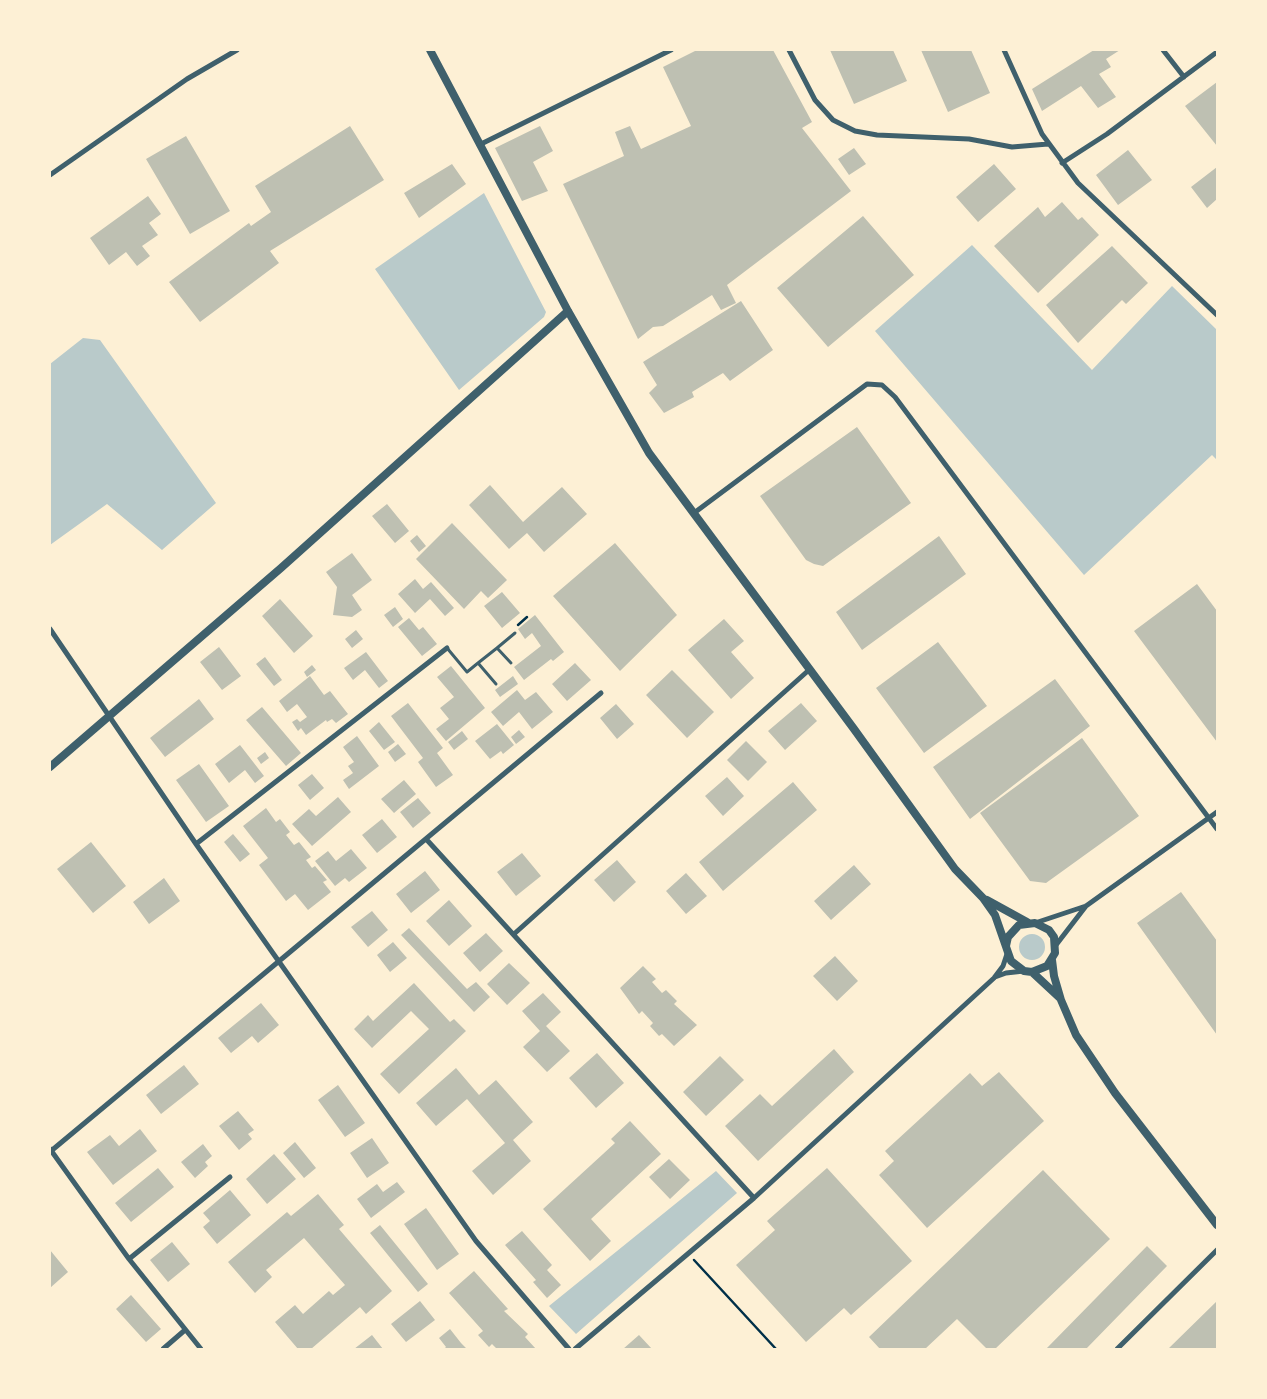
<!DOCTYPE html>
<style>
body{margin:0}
#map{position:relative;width:1267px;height:1399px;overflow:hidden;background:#fdf0d5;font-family:"DM Sans",sans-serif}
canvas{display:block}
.frame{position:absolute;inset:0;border:51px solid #fdf0d5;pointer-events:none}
</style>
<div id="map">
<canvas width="1267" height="1399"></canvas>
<div class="frame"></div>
</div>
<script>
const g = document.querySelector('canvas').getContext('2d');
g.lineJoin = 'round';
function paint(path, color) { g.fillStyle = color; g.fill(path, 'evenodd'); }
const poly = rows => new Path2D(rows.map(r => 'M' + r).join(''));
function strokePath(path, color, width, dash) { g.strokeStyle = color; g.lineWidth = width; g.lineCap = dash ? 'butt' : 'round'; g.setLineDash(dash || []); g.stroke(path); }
paint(poly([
 [484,193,546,312,544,317,459,390,375,269],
 [972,245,1092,370,1172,286,1217,330,1217,460,1212,455,1084,575,875,331],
 [83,338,100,340,216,503,162,550,107,504,50,545,50,364],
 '1019 947a13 13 0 1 1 26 0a13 13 0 1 1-26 0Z',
 [716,1171,737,1193,576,1334,549,1306]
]), '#b9caca');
paint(poly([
 [697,50,773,50,812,122,802,128,851,191,727,285,736,303,721,310,712,295,663,326,653,327,638,339,563,184,624,156,615,132,630,126,641,149,691,126,663,67],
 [830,50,893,50,907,81,854,104],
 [921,50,971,50,990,93,948,112],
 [1094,50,1120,50,1106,59,1111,67,1099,74,1116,97,1098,108,1081,86,1042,111,1032,89],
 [1217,82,1217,146,1185,106],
 [350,126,384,180,270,251,279,263,200,322,169,282,249,223,251,226,271,212,255,186],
 [540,126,553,151,533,162,548,191,522,201,495,148],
 [186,136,230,211,190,234,146,159],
 [854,148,866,164,849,175,838,159],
 [1128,150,1152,180,1118,205,1096,175],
 [452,164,466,184,419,218,404,193],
 [994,164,1016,189,978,222,956,197],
 [1217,167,1217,199,1207,208,1191,187],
 [148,196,161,214,149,223,158,235,142,246,150,256,137,266,126,252,109,265,90,238],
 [1062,202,1078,220,1082,217,1099,235,1038,293,994,246,1038,207,1045,217],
 [863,216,914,275,828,347,777,288],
 [1112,246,1148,283,1126,304,1122,300,1078,343,1046,305],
 [741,301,773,350,730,381,723,373,692,392,694,397,664,413,649,393,657,385,643,362],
 [857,427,911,503,823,566,814,564,806,560,760,496],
 [490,485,523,522,562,487,587,514,544,552,527,533,509,549,469,505],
 [387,504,409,531,395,543,372,516],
 [452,523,507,580,488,598,481,591,464,609,416,559],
 [417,535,426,546,419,552,410,541],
 [939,536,966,574,862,650,836,612],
 [615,543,677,615,620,671,553,596],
 [352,553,372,580,352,595,362,610,352,617,333,615,337,587,326,572],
 [415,579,423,589,431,582,454,608,445,616,430,599,415,613,398,594],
 [1197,584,1217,611,1217,742,1134,631],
 [502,592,520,613,502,628,484,606],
 [280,599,313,636,294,653,262,616],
 [395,607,403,619,393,627,384,615],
 [535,615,564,652,553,661,551,659,524,680,514,667,541,646,532,633,525,639,518,629],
 [409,618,419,630,423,627,437,644,422,656,398,627],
 [724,619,744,641,731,652,754,678,731,699,688,650],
 [356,630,363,639,352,648,345,639],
 [938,642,987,706,924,753,876,688],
 [219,647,241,676,222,690,200,662],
 [366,652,388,681,379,688,365,670,353,680,344,668],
 [265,657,282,680,274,686,256,664],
 [575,663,591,680,567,701,552,684],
 [312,665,316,670,307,677,304,672],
 [451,666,485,708,446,741,436,729,449,719,440,708,454,697,437,677],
 [672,670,714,712,687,738,646,695],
 [310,676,324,695,330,691,348,714,336,723,332,719,327,722,326,720,306,735,301,728,298,731,292,722,297,719,300,722,307,717,297,704,287,712,279,701],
 [513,676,518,684,500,697,495,690],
 [1055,679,1090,726,970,819,933,767],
 [517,690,525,700,536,692,553,712,532,729,519,712,503,726,491,712],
 [199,699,214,719,165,757,150,738],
 [408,703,443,748,437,753,453,775,436,787,418,762,423,758,391,716],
 [801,703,817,721,785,750,768,731],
 [616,704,634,724,617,739,600,718],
 [262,707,301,753,286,766,246,720],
 [379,722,395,742,384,750,369,731],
 [497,724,514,745,503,754,501,751,490,759,475,741],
 [519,730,525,737,516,744,511,737],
 [462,731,468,739,454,750,448,742],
 [357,736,379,766,349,789,343,780,353,773,348,766,354,762,343,747],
 [1082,738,1139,816,1046,883,1030,881,980,813],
 [746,741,767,762,748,781,727,760],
 [398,744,406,754,395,762,388,752],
 [240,745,264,776,255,783,245,770,229,783,215,764],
 [265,752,269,758,261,764,257,758],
 [199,764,229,806,206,822,176,780],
 [312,774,324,788,310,800,298,785],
 [727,777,744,796,723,816,705,796],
 [404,780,416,794,394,813,381,799],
 [793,782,817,810,723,891,699,862],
 [338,797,351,812,312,846,292,824,309,809,316,816],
 [418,798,431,813,413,828,400,812],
 [266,808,276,822,280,819,290,832,286,835,294,845,299,842,311,857,306,860,312,868,315,866,327,880,323,882,331,892,308,910,295,894,286,901,259,865,268,858,243,826],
 [382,819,397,837,377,853,362,835],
 [233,834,250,854,240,862,224,842],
 [91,842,126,886,93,913,57,869],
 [351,849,367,868,349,882,345,878,335,886,315,861,328,851,336,861],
 [522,853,541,876,516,896,497,872],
 [617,860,636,882,614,902,594,880],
 [854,865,871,884,831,920,814,901],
 [425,871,440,890,411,913,396,894],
 [686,873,707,896,686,914,666,891],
 [164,878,180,901,149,924,133,902],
 [1181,892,1217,941,1217,1035,1137,923],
 [449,900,472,926,449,946,426,921],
 [372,911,388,930,368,947,351,927],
 [409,928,467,989,476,982,490,997,474,1012,401,935],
 [486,933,503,951,480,972,463,953],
 [393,942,407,958,390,972,377,955],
 [835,956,858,981,837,1001,813,976],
 [509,963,530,983,507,1005,487,984],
 [643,966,656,979,652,982,662,993,666,990,677,1001,674,1004,697,1025,674,1046,662,1034,659,1036,650,1026,653,1023,642,1011,639,1014,620,988],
 [414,983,450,1022,454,1019,466,1031,399,1094,380,1074,429,1029,411,1011,372,1048,354,1029,368,1015,373,1021],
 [543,993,561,1012,546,1026,570,1051,547,1072,523,1047,540,1031,522,1011],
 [261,1003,279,1025,258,1043,252,1036,231,1053,218,1038],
 [834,1049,854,1072,758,1161,725,1126,760,1094,772,1106],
 [597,1053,624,1083,596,1108,569,1078],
 [720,1056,744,1080,706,1116,683,1092],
 [184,1065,199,1084,161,1114,146,1095],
 [456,1068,479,1095,496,1080,533,1122,513,1140,531,1161,493,1195,472,1171,505,1143,467,1099,436,1126,416,1103],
 [999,1072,1044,1121,927,1228,879,1175,894,1161,885,1151,970,1073,982,1086],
 [338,1085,365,1123,345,1137,318,1100],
 [238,1111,254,1130,248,1134,252,1139,239,1150,219,1126],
 [630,1121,661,1154,591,1219,611,1241,590,1261,543,1209,615,1143,611,1139],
 [140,1129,157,1151,113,1185,87,1152,110,1135,119,1146],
 [372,1138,389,1163,367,1178,350,1153],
 [295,1142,316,1168,304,1178,283,1153],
 [203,1144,212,1156,205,1162,208,1166,195,1178,181,1162],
 [274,1154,296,1179,267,1204,246,1179],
 [669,1159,690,1180,670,1199,649,1177],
 [158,1168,174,1187,131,1222,115,1203],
 [827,1168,912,1261,851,1315,844,1308,806,1342,736,1265,775,1230,767,1221],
 [1043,1170,1110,1239,995,1349,987,1349,957,1319,925,1349,880,1349,869,1337],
 [397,1182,405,1192,371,1218,357,1199,377,1184,383,1192],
 [230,1190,251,1215,217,1244,203,1227,210,1221,203,1213],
 [318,1194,344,1225,339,1229,392,1291,366,1314,360,1307,311,1349,298,1349,275,1322,295,1305,303,1314,329,1291,333,1295,345,1285,304,1238,266,1270,272,1277,255,1293,228,1262,287,1212,291,1216],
 [426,1208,459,1254,437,1270,404,1224],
 [380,1225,428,1284,418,1292,370,1233],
 [522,1231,552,1265,547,1270,561,1285,547,1298,533,1282,536,1280,505,1245],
 [172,1242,190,1264,168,1282,150,1260],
 [1147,1246,1167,1266,1124,1310,1086,1349,1046,1349],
 [50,1250,68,1272,50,1288],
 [474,1271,508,1309,504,1311,528,1334,525,1337,536,1349,497,1349,492,1344,489,1347,478,1335,483,1331,449,1293],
 [131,1295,161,1329,146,1342,116,1309],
 [420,1301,435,1320,406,1342,391,1324],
 [1217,1301,1217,1349,1168,1349],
 [450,1329,461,1343,467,1349,444,1349,446,1347,439,1338],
 [372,1335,383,1349,354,1349],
 [639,1335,652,1349,623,1349]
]), '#bec0b2');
strokePath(poly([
 [518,625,527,617],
 [694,1260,776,1349]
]), '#003049', 2.5);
strokePath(poly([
 [447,648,467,672,478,663,496,684],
 [497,648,515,633],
 [478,663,497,648,511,663]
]), '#3f606c', 3);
strokePath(poly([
 [789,50,815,100,833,120,855,131,877,135,969,139,1012,147,1048,144],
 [1004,50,1042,134,1078,183,1217,315],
 [1163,50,1184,77],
 [479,145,671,50],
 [1062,163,1107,134,1217,52],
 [50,175,187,79,237,50],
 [694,513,867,384,882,385,895,397,1217,829],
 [50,629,196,844,476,1241,569,1349],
 [427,840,754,1198],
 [196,844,447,648],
 [1035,923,1086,906,1217,812],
 [514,934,810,669],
 [1056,945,1086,906],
 [995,977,1006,973,1024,971],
 [50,1149,129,1259,201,1349],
 [51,1151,601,693],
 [129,1259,230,1177],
 [163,1349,185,1330],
 [575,1349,754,1198,994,978,1003,966,1007,954],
 [1117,1349,1217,1250]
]), '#3f606c', 5);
strokePath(poly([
 [430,50,568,311,649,453,854,729,955,869,983,898,995,915,1011,961,1024,971,1032,972,1047,966,1055,953,1054,937,1049,930,1035,923,1019,925,1008,937,1006,946],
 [50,767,281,568,568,311],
 [987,900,1027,922],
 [1052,960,1054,976,1061,1000,1076,1035,1115,1093,1217,1225],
 [1032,972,1060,998]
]), '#3f606c', 8);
</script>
